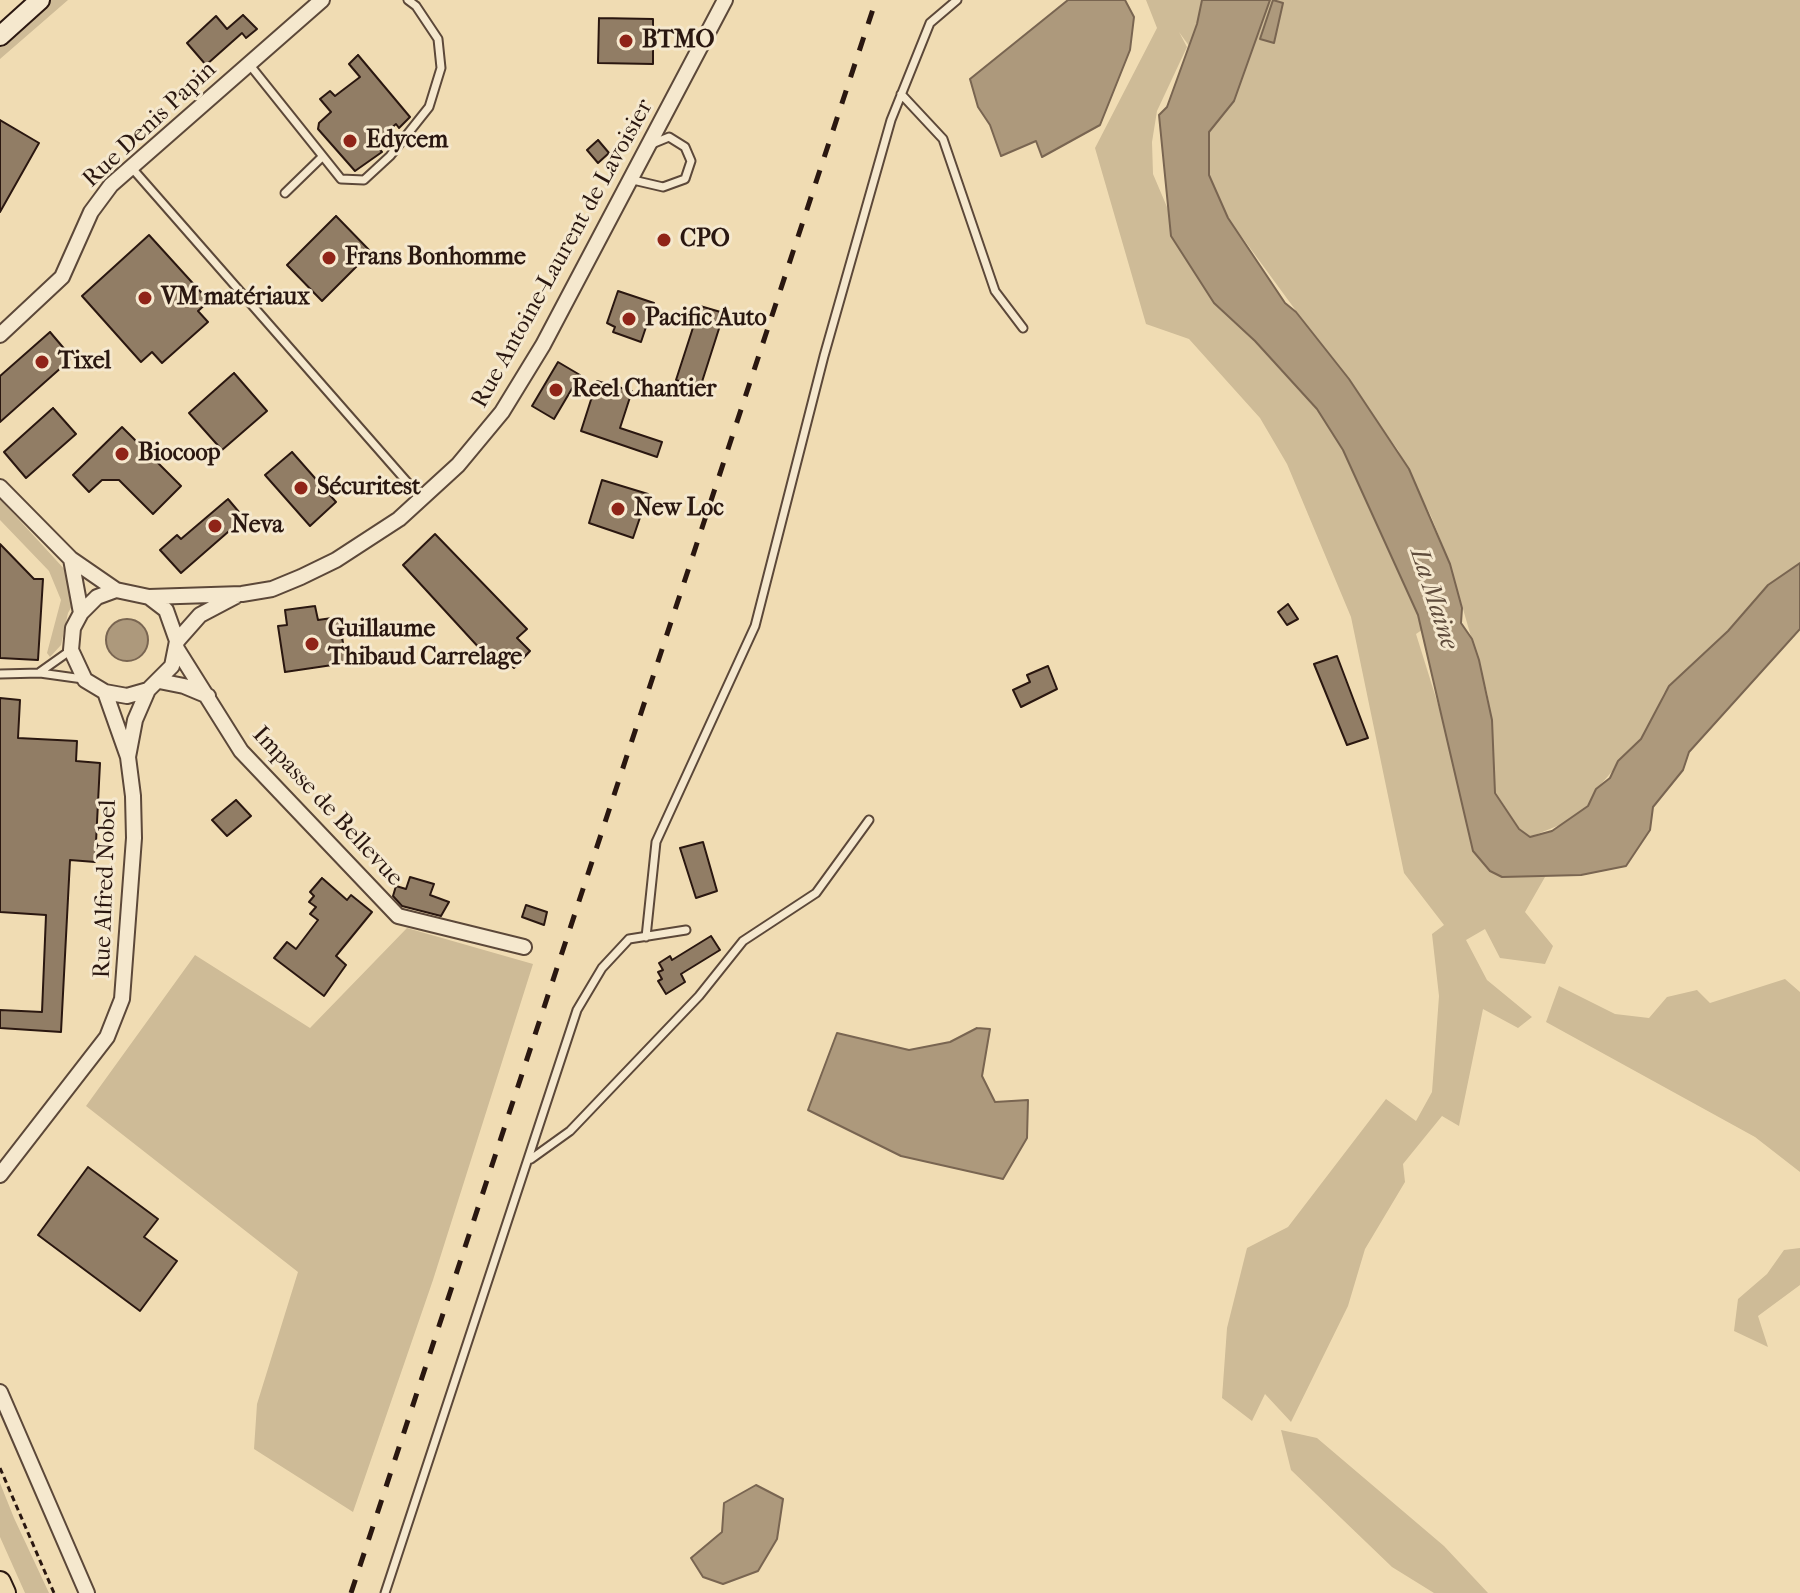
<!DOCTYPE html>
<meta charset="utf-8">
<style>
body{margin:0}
canvas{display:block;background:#f0dcb3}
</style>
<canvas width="1800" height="1593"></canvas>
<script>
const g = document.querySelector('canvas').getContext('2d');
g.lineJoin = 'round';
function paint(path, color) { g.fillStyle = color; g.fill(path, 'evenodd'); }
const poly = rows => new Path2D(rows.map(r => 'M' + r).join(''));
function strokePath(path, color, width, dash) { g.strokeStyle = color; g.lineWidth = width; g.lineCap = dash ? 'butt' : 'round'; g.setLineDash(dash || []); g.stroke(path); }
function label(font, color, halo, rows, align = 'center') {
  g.font = font + ' "IM FELL French Canon",serif'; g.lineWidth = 6; g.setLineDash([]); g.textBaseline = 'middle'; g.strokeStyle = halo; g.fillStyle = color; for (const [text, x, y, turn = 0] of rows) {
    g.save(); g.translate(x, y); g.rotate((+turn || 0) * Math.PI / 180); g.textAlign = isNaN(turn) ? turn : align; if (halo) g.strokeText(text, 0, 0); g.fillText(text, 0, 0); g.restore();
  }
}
paint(poly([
 [51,0,68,0,0,59,0,45],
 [1146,0,1800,0,1800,563,1768,585,1728,631,1664,693,1643,736,1595,791,1590,803,1572,820,1530,837,1518,827,1493,788,1492,720,1487,692,1450,564,1431,516,1398,450,1228,218,1209,175,1208,134,1231,104,1179,32,1187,47,1157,111,1152,142,1153,174,1181,240,1342,431,1432,623,1416,634,1441,714,1460,730,1481,847,1549,870,1525,912,1553,946,1545,964,1500,958,1485,929,1466,940,1487,980,1532,1017,1518,1028,1483,1009,1459,1126,1442,1116,1403,1164,1405,1182,1365,1249,1348,1306,1291,1422,1265,1394,1252,1421,1222,1398,1227,1328,1247,1248,1288,1227,1386,1099,1416,1121,1432,1092,1439,996,1432,934,1444,925,1404,873,1351,617,1287,464,1260,418,1189,339,1146,324,1095,148,1157,28],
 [0,499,67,572,76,599,68,613,61,645,50,657,47,653,61,600,49,571,0,520],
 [407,928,533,964,433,1280,353,1512,254,1449,257,1404,298,1272,86,1106,195,955,310,1028],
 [1785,979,1800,992,1800,1172,1755,1137,1546,1022,1559,986,1615,1014,1649,1018,1667,997,1697,990,1710,1003],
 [1800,1248,1800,1285,1758,1316,1768,1347,1734,1331,1738,1299,1767,1274,1784,1250],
 [1281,1430,1317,1438,1444,1546,1488,1593,1434,1593,1392,1567,1291,1470],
 [0,1483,14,1518,49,1593,25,1593,0,1537]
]), '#cebb97');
const water = poly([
 [1068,0,1125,0,1134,17,1130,50,1100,125,1042,157,1036,141,1001,156,990,125,978,107,970,79,1068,0],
 [1202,0,1270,0,1234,101,1209,132,1209,175,1228,218,1285,303,1296,312,1349,379,1409,469,1450,564,1462,608,1461,623,1472,639,1479,660,1492,720,1495,793,1519,829,1530,837,1552,831,1588,806,1596,789,1610,778,1618,761,1641,739,1669,686,1728,631,1768,585,1800,563,1800,629,1689,752,1683,770,1653,807,1650,830,1626,866,1581,875,1502,877,1490,871,1473,851,1418,615,1343,450,1317,409,1255,341,1214,303,1171,236,1159,115,1167,107,1197,24,1202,0],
 [1273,0,1283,3,1274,43,1260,39,1273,0],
 '106 640a21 21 0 1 1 42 0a21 21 0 1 1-42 0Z',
 [977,1028,990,1029,982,1076,995,1102,1028,1100,1027,1138,1003,1179,901,1156,808,1110,837,1033,909,1050,950,1042,977,1028],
 [756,1485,783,1499,777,1539,758,1571,723,1584,703,1577,691,1558,722,1532,724,1503,756,1485]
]);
paint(water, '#ad997c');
strokePath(water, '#796551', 2);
const building = poly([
 [243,15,257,29,246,38,242,33,206,65,187,43,216,16,227,29,243,15],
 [599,18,653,19,653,64,598,63,599,18],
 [358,55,410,117,399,128,396,124,374,143,382,152,355,171,318,129,319,123,331,112,320,99,330,91,335,96,360,77,349,64,358,55],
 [0,120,39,143,0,212,0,120],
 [598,140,609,153,598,163,587,150,598,140],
 [336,216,371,252,322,301,287,265,336,216],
 [149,235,209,301,198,311,208,322,162,363,152,352,141,362,82,296,149,235],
 [618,291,654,303,641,342,613,332,615,327,607,323,618,291],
 [700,306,724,313,700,388,676,380,700,306],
 [50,332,72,358,0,422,0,376,50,332],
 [558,362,580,375,554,419,532,406,558,362],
 [234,373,267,411,222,450,189,413,234,373],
 [597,381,632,391,620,428,662,442,657,457,581,431,597,381],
 [53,408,76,434,26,478,4,452,53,408],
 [122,427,181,486,153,514,119,480,102,480,89,492,73,475,122,427],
 [292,452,336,502,310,526,265,475,292,452],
 [602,480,648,494,633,538,589,523,602,480],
 [228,499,244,518,181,573,160,550,177,535,181,539,228,499],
 [435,534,527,629,517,638,530,651,514,668,500,655,493,663,403,565,435,534],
 [0,544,34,579,43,579,38,660,0,658,0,544],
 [1288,604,1298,619,1287,625,1278,612,1288,604],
 [315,606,318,620,339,617,346,663,285,672,278,626,287,625,285,610,315,606],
 [1337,656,1368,738,1347,745,1314,664,1337,656],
 [1048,666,1057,689,1021,707,1013,690,1030,682,1027,675,1048,666],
 [0,698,20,700,18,738,77,741,76,761,100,763,95,862,70,860,61,1032,0,1028,0,1010,42,1012,46,915,0,912,0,698],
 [236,800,251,816,227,836,212,820,236,800],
 [703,842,717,891,696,898,680,848,703,842],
 [410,877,434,884,430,895,449,902,441,916,402,906,393,896,396,886,406,889,410,877],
 [322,878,347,900,351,895,372,912,336,956,346,965,324,996,274,958,287,942,296,949,318,920,310,914,316,907,309,902,314,896,310,892,322,878],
 [526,905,547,912,544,925,522,917,526,905],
 [711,936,720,950,681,974,685,982,666,994,658,981,662,979,658,972,663,970,659,963,670,956,672,960,711,936],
 [88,1167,158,1219,144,1237,177,1261,140,1311,38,1235,88,1167]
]);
paint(building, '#917d65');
strokePath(building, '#2a1710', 2);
const service = poly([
 [249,64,341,179,364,180,390,156,429,107,441,68,438,39,416,6,408,0],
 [901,94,943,139,995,291,1023,328],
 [131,167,422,499],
 [633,180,663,187,685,179,691,161,685,147,669,137,652,144],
 [285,193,322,157],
 [40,672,71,650],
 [0,674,40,673,83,679],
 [646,937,656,842,755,626,824,356,891,120,930,23,957,0],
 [531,1159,570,1131,699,996,743,941,816,893,869,820],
 [385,1593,577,1010,602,968,629,939,686,930]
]);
const minor = poly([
 [0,335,62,277,91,212,111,185,322,0],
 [0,487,71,559,116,590],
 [71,559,81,613,73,628,71,650,85,680,105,692,127,696,148,690,172,666,177,641,166,610,149,597,116,590,97,597,81,613],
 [149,597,242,594,272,589,301,577,336,560,399,519,458,465,502,412,543,345,725,0],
 [177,641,200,615,236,596],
 [177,649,241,751,398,916,524,947],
 [159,681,184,686,208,696],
 [128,757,135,720,148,690],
 [0,1175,107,1037,122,999,134,838,133,796,128,757,105,692],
 [0,1392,87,1593]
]);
const secondary = poly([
 [0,36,40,0]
]);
const primary = poly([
 [0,1582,5,1593]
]);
strokePath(service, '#5c4839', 11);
strokePath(minor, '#5c4839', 18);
strokePath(secondary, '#2a1710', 22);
strokePath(primary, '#2a1710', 24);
strokePath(poly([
 [0,1468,54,1593]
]), '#2a1710', 3, [6, 4]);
strokePath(service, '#f5e8ce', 7);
strokePath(minor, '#f5e8ce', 14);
strokePath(secondary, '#f5e8ce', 18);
strokePath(primary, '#f0dcb3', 20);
strokePath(poly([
 [351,1593,876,0]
]), '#2a1710', 5, [14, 14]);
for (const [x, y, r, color] of [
 [626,41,8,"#8f2418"],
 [350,141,8,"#8f2418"],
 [664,240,8,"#8f2418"],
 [329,258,8,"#8f2418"],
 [145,298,8,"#8f2418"],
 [629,319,8,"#8f2418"],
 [42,362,8,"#8f2418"],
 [556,390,8,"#8f2418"],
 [122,454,8,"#8f2418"],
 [301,488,8,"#8f2418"],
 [618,509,8,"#8f2418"],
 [215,526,8,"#8f2418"],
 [312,644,8,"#8f2418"]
]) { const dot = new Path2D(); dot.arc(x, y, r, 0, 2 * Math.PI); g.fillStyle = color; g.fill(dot); strokePath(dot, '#f5e8ce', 3); }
label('bold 24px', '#2a1710', '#f5e8ce', [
 ["BTMO",642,41],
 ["Edycem",366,141],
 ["CPO",680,240],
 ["Frans Bonhomme",345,258],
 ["VM matériaux",161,298],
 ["Pacific Auto",645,319],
 ["Tixel",58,362],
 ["Reel Chantier",572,390],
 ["Biocoop",138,454],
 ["Sécuritest",317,488],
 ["New Loc",634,509],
 ["Neva",231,526],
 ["Guillaume",328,630],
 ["Thibaud Carrelage",328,658]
], 'left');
label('24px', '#2a1710', '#f5e8ce', [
 ["Rue Denis Papin",150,125,-43],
 ["Rue Antoine-Laurent de Lavoisier",563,254,-61],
 ["Impasse de Bellevue",327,807,47],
 ["Rue Alfred Nobel",106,889,-88]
]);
label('italic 26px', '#5e4b3b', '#f5e8ce', [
 ["La Maine",1433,599,72]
]);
</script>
